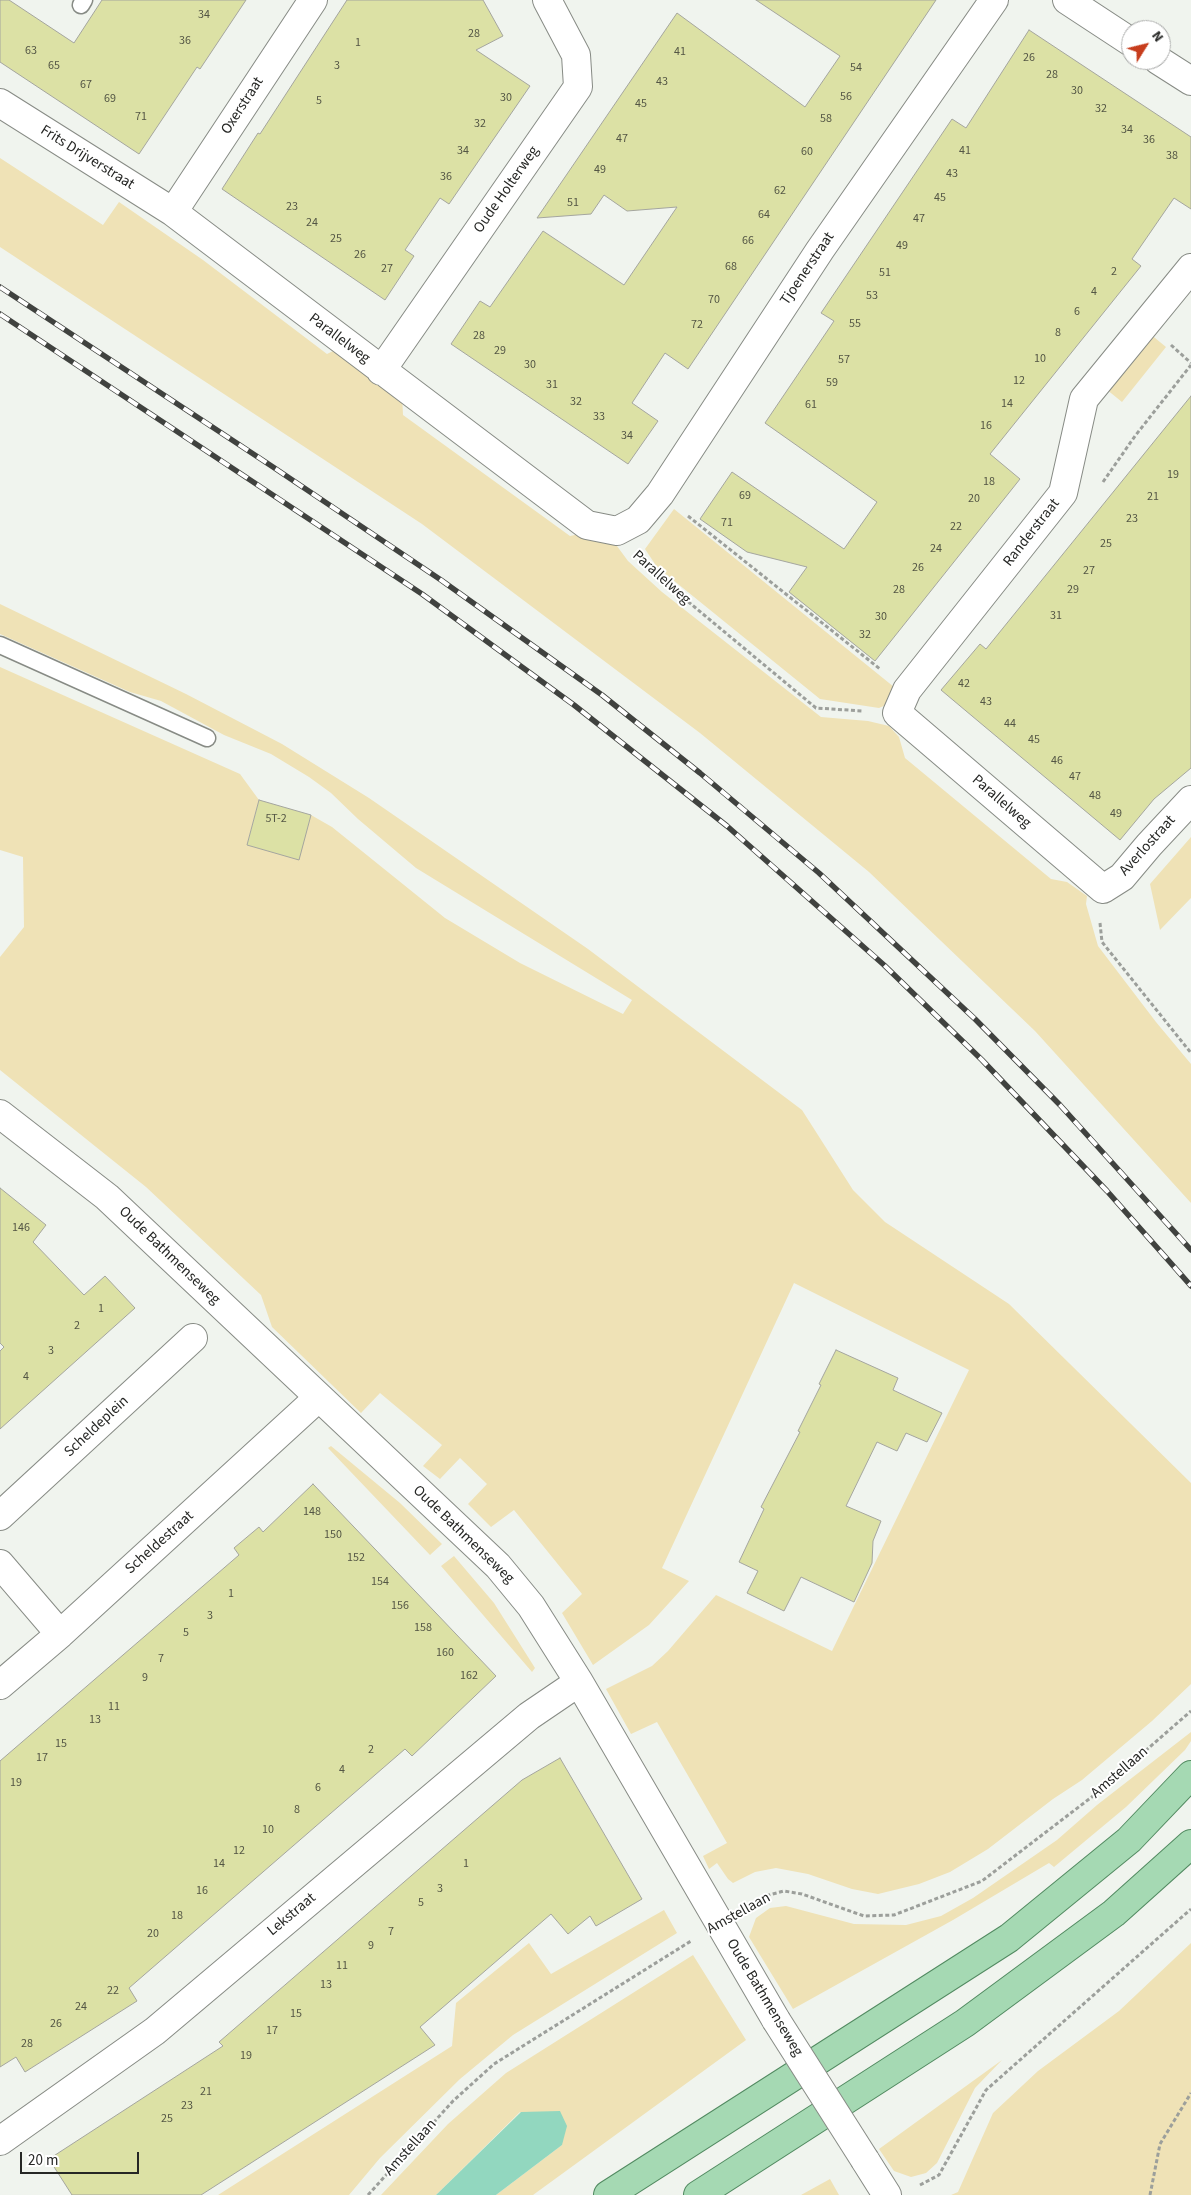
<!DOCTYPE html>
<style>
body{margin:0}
#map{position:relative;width:1191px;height:2195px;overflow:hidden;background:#f0f4ee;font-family:"Source Sans 3",sans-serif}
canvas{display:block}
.north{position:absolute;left:1121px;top:20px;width:50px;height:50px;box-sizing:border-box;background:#fff;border:1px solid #a8a9a8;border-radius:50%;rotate:54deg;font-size:14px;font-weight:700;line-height:20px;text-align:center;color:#262725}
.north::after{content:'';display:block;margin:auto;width:18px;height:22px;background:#c73d1d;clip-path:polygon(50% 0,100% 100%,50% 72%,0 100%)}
.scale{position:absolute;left:20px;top:2152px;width:119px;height:22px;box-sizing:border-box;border:2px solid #262725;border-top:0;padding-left:6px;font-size:15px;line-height:18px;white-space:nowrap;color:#262725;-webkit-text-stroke:4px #fff;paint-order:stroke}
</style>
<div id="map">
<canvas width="1191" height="2195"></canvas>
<div class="north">N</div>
<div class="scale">20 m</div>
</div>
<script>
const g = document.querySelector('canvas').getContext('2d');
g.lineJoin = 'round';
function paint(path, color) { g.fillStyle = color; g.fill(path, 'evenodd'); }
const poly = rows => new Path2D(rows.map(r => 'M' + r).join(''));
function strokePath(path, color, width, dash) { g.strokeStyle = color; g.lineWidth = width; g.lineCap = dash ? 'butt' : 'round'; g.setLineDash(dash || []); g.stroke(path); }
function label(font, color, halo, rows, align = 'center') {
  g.font = font + ' "Source Sans 3",sans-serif'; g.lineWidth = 4; g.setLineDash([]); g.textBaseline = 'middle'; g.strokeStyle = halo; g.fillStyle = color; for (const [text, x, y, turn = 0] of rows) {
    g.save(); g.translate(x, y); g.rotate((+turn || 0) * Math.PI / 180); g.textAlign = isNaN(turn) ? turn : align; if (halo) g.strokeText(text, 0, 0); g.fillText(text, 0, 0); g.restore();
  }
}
paint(poly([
 [0,158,103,225,119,202,203,260,327,354,341,347,402,394,403,415,570,536,590,532,614,542,628,561,662,592,821,717,868,721,889,726,899,737,905,758,1051,879,1067,882,1087,896,1086,904,1098,946,1156,1022,1191,1064,1191,1203,1035,1031,869,872,700,733,422,524,0,247],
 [1149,333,1166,347,1122,402,1106,389],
 [674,509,894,687,888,704,879,708,820,699,657,567,645,549],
 [0,604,186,694,282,744,369,798,588,949,802,1110,853,1190,885,1222,1009,1304,1191,1483,1191,1684,1152,1721,1082,1780,1053,1799,988,1849,950,1872,919,1884,878,1894,852,1889,808,1874,776,1868,755,1872,733,1883,728,1879,717,1863,709,1869,703,1856,727,1843,657,1722,631,1734,606,1689,652,1666,668,1651,716,1595,832,1651,969,1370,794,1283,662,1568,689,1581,649,1625,593,1665,562,1613,582,1594,514,1510,491,1527,468,1504,487,1484,460,1458,440,1479,423,1466,442,1445,380,1393,361,1413,272,1327,261,1295,146,1187,0,1070,0,957,24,927,23,857,0,850,0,667,240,774,259,800,247,845,298,859,311,815,332,827,445,918,520,963,623,1014,632,1000,416,868,358,819,331,793,309,777,271,754,224,735,161,701,130,692,0,634],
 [1191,837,1191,898,1160,930,1150,884],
 [331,1446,400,1503,442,1544,430,1555,328,1448],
 [454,1556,494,1603,535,1668,532,1672,441,1566],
 [1191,1732,1191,1741,1185,1750,1126,1807,1054,1867,1049,1863,953,1920,793,2009,749,1937,756,1918,770,1908,786,1906,854,1924,906,1925,941,1916,973,1898,1057,1840,1097,1805],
 [664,1910,677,1933,513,2035,460,2079,380,2158,349,2195,218,2195,452,2046,456,2003,529,1943,551,1974],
 [1191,1943,1191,2195,951,2195,958,2192,993,2113,1038,2071,1119,2011],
 [693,1955,746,2040,533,2195,496,2195,562,2145,520,2112,436,2195,381,2195,448,2124,506,2073],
 [1002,2060,975,2088,937,2163,926,2173,911,2177,894,2171,879,2149],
 [830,2179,839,2195,801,2195]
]), '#efe2b6');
paint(poly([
 [560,2111,567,2126,562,2145,496,2195,436,2195,521,2112]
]), '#92d7bf');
const building = poly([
 [0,0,9,0,74,43,102,0,246,0,200,69,197,67,139,154,0,62,0,0],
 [347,0,483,0,503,36,476,50,530,86,449,204,440,198,405,250,414,256,385,300,222,189,258,133,260,134,347,0],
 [756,0,936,0,688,369,665,353,632,403,658,421,628,464,451,344,480,301,490,307,543,231,624,285,677,207,627,211,604,195,591,214,537,218,677,13,805,107,840,56,756,0],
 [1029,30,1191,137,1191,209,1174,198,1132,259,1141,266,990,454,1020,479,875,661,789,592,807,567,747,552,700,519,732,472,844,549,877,502,765,423,834,321,821,313,952,119,966,128,1029,30],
 [1191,396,1191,768,1154,799,1120,840,941,690,980,644,986,649,1191,396],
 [259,800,311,815,299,860,247,845,259,800],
 [0,1188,46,1225,33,1242,84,1295,105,1276,135,1308,0,1429,0,1351,4,1347,0,1343,0,1188],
 [836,1350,898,1378,893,1390,942,1413,927,1442,906,1433,897,1451,877,1442,846,1506,881,1521,873,1541,872,1563,854,1602,801,1577,784,1611,747,1593,758,1571,739,1562,764,1509,761,1507,800,1432,798,1431,821,1385,819,1384,836,1350],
 [313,1484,496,1676,412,1756,405,1749,129,1988,137,2001,25,2072,16,2057,0,2067,0,1761,239,1555,234,1548,259,1527,263,1532,313,1484],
 [560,1758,642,1899,596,1926,590,1916,568,1934,551,1914,420,2027,435,2045,201,2195,72,2195,49,2159,223,2046,219,2042,522,1780,560,1758]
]);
paint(building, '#dce1a5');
strokePath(building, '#a4a59e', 1);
const service = poly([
 [81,5,84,0],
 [0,645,207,738]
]);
const minor = poly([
 [1067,0,1131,42],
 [1158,60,1191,81],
 [0,103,173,212,587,525,617,531,638,520,660,494,820,250,994,0],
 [173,212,313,0],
 [1191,268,1084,399,1063,493,907,690,897,713,1103,889,1122,877,1149,845,1191,800],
 [381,371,578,87,576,55,547,0],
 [0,1114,107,1197,498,1566,531,1606,579,1682,776,2020],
 [0,1516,193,1338],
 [0,1564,60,1634],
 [0,1685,60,1634,318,1398],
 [0,2141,155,2031,529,1716,579,1682],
 [865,2160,887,2195]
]);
const primary = poly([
 [608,2195,1009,1938,1129,1840,1191,1775],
 [698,2195,965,2023,1114,1913,1191,1844]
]);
strokePath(service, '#878b85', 19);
strokePath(minor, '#878b85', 30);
strokePath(primary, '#528a61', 30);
strokePath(poly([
 [1171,345,1191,363],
 [1103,482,1135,436,1191,365],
 [688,516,880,669],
 [638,560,816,708,863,711],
 [1100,923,1102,942,1191,1053],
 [750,1906,765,1896,784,1891,802,1894,864,1916,894,1915,982,1881,1097,1793,1191,1711],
 [920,2185,939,2175,986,2090,1191,1909],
 [368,2195,453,2101,494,2064,691,1941],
 [1150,2195,1160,2144,1191,2093]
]), '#9c9f9b', 3, [4, 2.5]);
strokePath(service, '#fff', 16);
strokePath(minor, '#fff', 28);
strokePath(primary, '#a5d9b3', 28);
const rail = poly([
 [0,287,273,467,441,580,602,695,700,773,819,873,975,1019,1060,1105,1191,1250],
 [0,314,422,594,574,705,727,826,884,965,982,1060,1107,1191,1191,1286]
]);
strokePath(rail, '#40423f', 5.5);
strokePath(rail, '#fff', 4, [11]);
const minorBridge = poly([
 [776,2020,865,2160]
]);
strokePath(minorBridge, '#878b85', 30, []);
strokePath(minorBridge, '#fff', 28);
label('12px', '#545645', null, [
 ["34",204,15],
 ["28",474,34],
 ["36",185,41],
 ["1",358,43],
 ["63",31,51],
 ["41",680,52],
 ["26",1029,58],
 ["65",54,66],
 ["3",337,66],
 ["54",856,68],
 ["28",1052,75],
 ["43",662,82],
 ["67",86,85],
 ["30",1077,91],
 ["56",846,97],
 ["30",506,98],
 ["69",110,99],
 ["5",319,101],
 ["45",641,104],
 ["32",1101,109],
 ["71",141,117],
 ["58",826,119],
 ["32",480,124],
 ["34",1127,130],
 ["47",622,139],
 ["36",1149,140],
 ["34",463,151],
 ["41",965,151],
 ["60",807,152],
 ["38",1172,156],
 ["49",600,170],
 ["43",952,174],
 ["36",446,177],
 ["62",780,191],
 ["45",940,198],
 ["51",573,203],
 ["23",292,207],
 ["64",764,215],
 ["47",919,219],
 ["24",312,223],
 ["25",336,239],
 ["66",748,241],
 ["49",902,246],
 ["26",360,255],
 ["68",731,267],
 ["27",387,269],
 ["2",1114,272],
 ["51",885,273],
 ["4",1094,292],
 ["53",872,296],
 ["70",714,300],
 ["6",1077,312],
 ["55",855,324],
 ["72",697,325],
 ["8",1058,333],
 ["28",479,336],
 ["29",500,351],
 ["10",1040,359],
 ["57",844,360],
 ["30",530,365],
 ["12",1019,381],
 ["59",832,383],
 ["31",552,385],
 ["32",576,402],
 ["14",1007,404],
 ["61",811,405],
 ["33",599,417],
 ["16",986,426],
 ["34",627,436],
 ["19",1173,475],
 ["18",989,482],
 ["69",745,496],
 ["21",1153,497],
 ["20",974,499],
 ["23",1132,519],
 ["71",727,523],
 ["22",956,527],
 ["25",1106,544],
 ["24",936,549],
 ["26",918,568],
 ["27",1089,571],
 ["28",899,590],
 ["29",1073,590],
 ["31",1056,616],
 ["30",881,617],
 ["32",865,635],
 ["42",964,684],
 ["43",986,702],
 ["44",1010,724],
 ["45",1034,740],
 ["46",1057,761],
 ["47",1075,777],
 ["48",1095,796],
 ["49",1116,814],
 ["5T-2",276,819],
 ["146",21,1228],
 ["1",101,1309],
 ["2",77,1326],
 ["3",51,1351],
 ["4",26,1377],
 ["148",312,1512],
 ["150",333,1535],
 ["152",356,1558],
 ["154",380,1582],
 ["1",231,1594],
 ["156",400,1606],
 ["3",210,1616],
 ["158",423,1628],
 ["5",186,1633],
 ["160",445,1653],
 ["7",161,1659],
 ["162",469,1676],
 ["9",145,1678],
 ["11",114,1707],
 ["13",95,1720],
 ["15",61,1744],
 ["2",371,1750],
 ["17",42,1758],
 ["4",342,1770],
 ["19",16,1783],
 ["6",318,1788],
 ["8",297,1810],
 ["10",268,1830],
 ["12",239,1851],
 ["14",219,1864],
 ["1",466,1864],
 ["3",440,1889],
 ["16",202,1891],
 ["5",421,1903],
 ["18",177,1916],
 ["7",391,1932],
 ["20",153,1934],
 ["9",371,1946],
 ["11",342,1966],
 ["13",326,1985],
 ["22",113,1991],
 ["24",81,2007],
 ["15",296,2014],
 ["26",56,2024],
 ["17",272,2031],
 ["28",27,2044],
 ["19",246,2056],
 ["21",206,2092],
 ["23",187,2106],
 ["25",167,2119]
]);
label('15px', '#262725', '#fff', [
 ["Oxerstraat",243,106,-57],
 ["Frits Drijverstraat",87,158,32],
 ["Oude Holterweg",507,190,-55],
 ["Tjoenerstraat",808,269,-56],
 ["Parallelweg",339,339,37],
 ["Randerstraat",1032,533,-52],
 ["Parallelweg",661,578,42],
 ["Parallelweg",1001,802,41],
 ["Averlostraat",1148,846,-48],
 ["Oude Bathmenseweg",169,1256,44],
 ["Scheldeplein",97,1427,-43],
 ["Oude Bathmenseweg",463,1535,44],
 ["Scheldestraat",160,1543,-42],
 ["Amstellaan",1120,1773,-41],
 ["Amstellaan",739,1914,-29],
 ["Lekstraat",292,1915,-40],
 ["Oude Bathmenseweg",764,1998,59],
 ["Amstellaan",411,2148,-48]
]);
</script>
